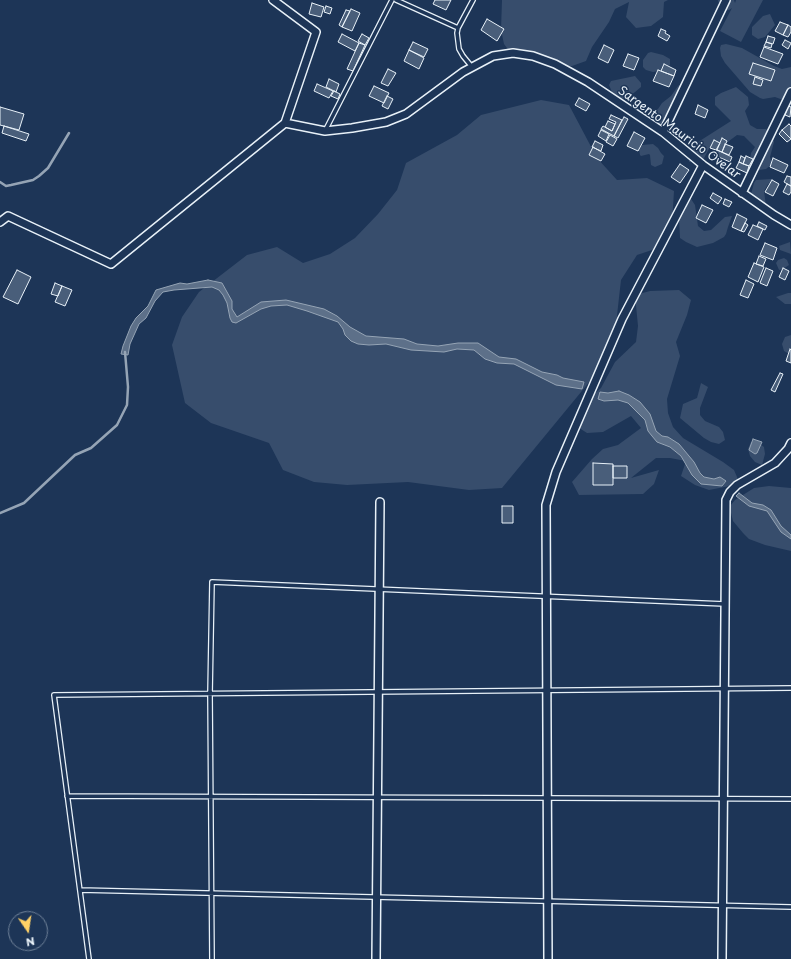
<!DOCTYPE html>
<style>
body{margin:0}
#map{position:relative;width:791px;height:959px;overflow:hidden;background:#1d3557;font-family:"Playpen Sans",sans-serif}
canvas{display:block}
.north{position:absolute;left:8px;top:911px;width:40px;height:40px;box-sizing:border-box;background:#1d3557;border:1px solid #6e8097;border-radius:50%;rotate:167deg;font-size:11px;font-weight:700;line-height:16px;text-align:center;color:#e8f1f8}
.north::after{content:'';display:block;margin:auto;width:14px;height:18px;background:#ffd166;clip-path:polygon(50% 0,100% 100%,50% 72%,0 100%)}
</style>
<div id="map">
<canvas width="791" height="959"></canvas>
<div class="north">N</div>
</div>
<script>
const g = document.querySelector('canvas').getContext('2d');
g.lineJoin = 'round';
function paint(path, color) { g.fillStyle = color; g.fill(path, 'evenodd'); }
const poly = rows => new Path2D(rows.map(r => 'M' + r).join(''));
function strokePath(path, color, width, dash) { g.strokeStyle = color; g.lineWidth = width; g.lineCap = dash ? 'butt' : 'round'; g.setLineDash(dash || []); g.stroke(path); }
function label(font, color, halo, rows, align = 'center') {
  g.font = font + ' "Playpen Sans",sans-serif'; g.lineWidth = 3; g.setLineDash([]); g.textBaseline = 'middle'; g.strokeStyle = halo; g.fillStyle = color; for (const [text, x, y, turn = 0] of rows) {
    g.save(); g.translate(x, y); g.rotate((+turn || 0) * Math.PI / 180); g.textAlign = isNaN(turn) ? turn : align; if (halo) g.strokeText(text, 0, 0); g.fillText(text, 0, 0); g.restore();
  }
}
paint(poly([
 [502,0,668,0,664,2,663,17,651,26,636,28,626,17,629,2,615,9,609,22,592,47,586,61,572,66,557,66,542,64,528,58,513,56,504,44,501,30],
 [718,0,734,0,735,3,736,0,763,0,741,42,720,31,732,8,729,10,721,10],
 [770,14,775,25,765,37,758,39,752,35,752,27,763,16],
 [726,44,742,48,774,66,782,69,791,67,791,99,786,101,775,97,763,99,760,98,750,92,725,63,721,56,720,48,721,45],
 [651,52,663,55,670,59,670,65,664,70,653,72,646,70,643,67,643,60,648,53],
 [635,76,641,83,641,87,629,97,621,99,617,98,612,92,609,85,611,81],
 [681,84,684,84,686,91,674,116,663,126,656,125,652,119,645,115,643,111,658,109,662,103,671,96,678,86],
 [736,87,748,97,749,105,745,111,750,125,757,129,766,129,771,135,774,142,770,157,772,164,766,169,759,170,752,167,750,161,751,153,755,147,744,136,737,135,725,144,710,147,703,160,689,162,690,155,698,142,731,121,715,105,715,97,721,93],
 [541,100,569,105,597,158,617,180,647,178,674,191,672,223,667,245,637,255,621,280,614,342,600,369,502,488,469,490,408,482,347,485,314,482,283,470,269,443,211,423,185,403,172,345,182,317,199,292,247,255,277,247,303,263,330,254,355,238,378,214,397,190,406,163,457,135,481,115],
 [653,144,658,148,661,153,664,156,662,164,655,167,651,165,650,155,649,154,641,156,640,155,639,150,639,148,642,145],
 [772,179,771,183,768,184,764,191,766,206,752,198,751,194,754,183,756,180],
 [687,198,691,199,695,205,698,226,704,231,711,230,725,217,732,216,728,227,726,234,724,237,713,243,697,247,686,242,680,238,679,218],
 [790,242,791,254,780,250,779,246],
 [784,258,787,260,789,265,783,269,779,270,776,263,778,260],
 [679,290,691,300,687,315,676,342,680,356,667,399,668,413,673,427,683,438,723,462,734,470,740,484,709,490,695,485,681,476,686,461,670,458,656,458,631,478,659,470,654,484,643,494,579,495,572,482,592,459,603,449,618,445,641,428,631,416,603,432,587,433,573,424,578,409,601,388,615,362,636,342,638,326,635,295,650,291],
 [788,293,791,293,791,304,785,304,776,297],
 [791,335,791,355,784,351,782,344,785,337],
 [701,383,708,387,700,408,700,415,705,421,719,427,723,432,725,440,719,444,711,442,704,438,680,418,683,404,697,398],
 [751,442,758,442,764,447,765,454,762,465,755,462,750,456,748,449],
 [769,486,791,488,791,551,765,545,749,539,743,533,733,521,731,513,730,506,735,500,754,488]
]), '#374d6c');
const water = poly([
 [208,280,222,283,232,301,232,309,237,317,261,302,286,300,324,309,337,316,350,327,366,336,404,339,417,344,438,346,458,343,478,343,499,357,516,359,542,372,557,375,563,378,584,382,582,389,556,385,514,364,497,363,485,359,474,350,457,349,444,352,411,350,386,344,369,345,358,344,351,341,345,335,343,329,338,322,307,311,287,305,271,306,261,309,236,323,232,322,230,318,227,303,223,295,219,290,212,287,174,290,163,292,155,301,146,318,139,324,130,344,128,355,121,354,123,346,131,326,136,318,148,306,156,290,180,283,187,284,208,280],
 [619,391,629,395,640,402,650,414,656,431,662,436,668,437,679,444,694,462,700,473,704,477,714,479,720,477,726,481,722,486,701,484,692,475,681,456,670,447,657,442,652,436,648,431,645,420,628,403,618,400,604,401,598,399,600,392,608,393,619,391],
 [753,439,762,442,757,453,755,454,749,450,753,439],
 [739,493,752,503,763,505,771,510,781,526,791,535,791,539,781,532,767,511,749,506,736,496,739,493]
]);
paint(water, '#5d7089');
strokePath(water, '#95a4b5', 1);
strokePath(poly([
 [0,182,6,186,11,185,33,180,39,176,48,168,69,133],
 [0,513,24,503,75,455,91,448,117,425,127,405,128,387,125,352]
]), '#95a4b5', 2.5);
const building = poly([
 [435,0,451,0,446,10,433,4,435,0],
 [312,3,324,7,321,17,309,14,312,3],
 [326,6,332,8,330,14,324,12,326,6],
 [351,9,360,13,352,31,342,27,351,9],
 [346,10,350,11,342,27,339,25,346,10],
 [487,19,504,29,497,41,481,30,487,19],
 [780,22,788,25,783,35,775,31,780,22],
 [788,25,791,27,791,32,788,37,783,35,788,25],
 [661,29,666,31,665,33,670,36,667,41,658,36,661,29],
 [342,34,359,43,355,51,338,42,342,34],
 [362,34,369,38,365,45,358,41,362,34],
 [768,36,775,38,773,44,766,42,768,36],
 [785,40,791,43,788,49,782,45,785,40],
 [413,42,428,49,424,57,409,50,413,42],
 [766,42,772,44,771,48,764,46,766,42],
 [359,43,365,45,353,71,347,69,359,43],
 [604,45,614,50,608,63,598,58,604,45],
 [764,47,783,54,778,64,760,57,764,47],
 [409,50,424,58,419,69,404,61,409,50],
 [628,54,639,58,634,70,623,66,628,54],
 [753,63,775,70,771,81,749,74,753,63],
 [664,64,676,70,674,76,661,71,664,64],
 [388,69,396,73,388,86,381,83,388,69],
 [658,70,674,76,669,87,653,81,658,70],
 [755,77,763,80,761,86,753,84,755,77],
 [329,79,339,84,336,92,326,87,329,79],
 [317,84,333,91,329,98,314,91,317,84],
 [374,86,389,93,384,103,369,96,374,86],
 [334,91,340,94,338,99,331,96,334,91],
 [387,96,393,99,388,109,382,106,387,96],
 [579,98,590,104,586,111,575,105,579,98],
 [698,105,708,110,705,118,695,114,698,105],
 [788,106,791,107,790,117,785,115,788,106],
 [0,107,24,114,19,130,0,125,0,107],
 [611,115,622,120,614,136,601,129,603,126,612,131,616,122,609,119,611,115],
 [624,117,628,119,618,138,614,136,624,117],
 [608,121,615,124,612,131,605,127,608,121],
 [789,124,791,126,791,139,782,130,789,124],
 [4,126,29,134,26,141,2,133,4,126],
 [601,130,609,134,606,141,598,136,601,130],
 [782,130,791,139,787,142,779,134,782,130],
 [634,132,645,138,638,151,627,146,634,132],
 [610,135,617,139,613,146,606,142,610,135],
 [722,138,727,141,722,152,717,150,722,138],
 [714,140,720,143,716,150,710,148,714,140],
 [595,141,603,145,601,151,592,147,595,141],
 [725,144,733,147,729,155,722,152,725,144],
 [593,147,605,154,601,161,589,155,593,147],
 [717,150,732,157,730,162,714,155,717,150],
 [741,156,745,158,743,164,739,162,741,156],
 [746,156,753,159,749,166,743,164,746,156],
 [773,158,788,165,784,173,770,167,773,158],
 [739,162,749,166,747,173,736,168,739,162],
 [680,164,689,170,680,183,671,177,680,164],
 [787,176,791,177,791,186,784,182,787,176],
 [772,180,779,184,773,196,765,192,772,180],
 [787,184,791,186,791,192,789,195,783,192,787,184],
 [713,193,722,198,718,204,710,198,713,193],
 [725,199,732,202,729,207,723,204,725,199],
 [702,205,713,210,706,223,696,218,702,205],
 [737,214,747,219,741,231,732,227,737,214],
 [759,222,767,226,765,230,757,226,759,222],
 [745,223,748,225,744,232,741,231,745,223],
 [753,225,763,229,758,240,748,235,753,225],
 [765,243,777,248,773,260,760,255,765,243],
 [759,256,766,259,763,266,756,264,759,256],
 [754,263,764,267,758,282,748,277,754,263],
 [766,268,773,271,767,286,760,283,766,268],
 [783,268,789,271,785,280,779,277,783,268],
 [17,270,31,277,18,304,3,297,17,270],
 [746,280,754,284,748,298,740,295,746,280],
 [55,283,62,286,58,296,51,294,55,283],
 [62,286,72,290,65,306,55,302,62,286],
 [790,349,791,350,791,363,786,361,790,349],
 [780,373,783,374,775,392,771,390,780,373],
 [593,463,613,464,613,485,593,485,593,463],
 [613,466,627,466,627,478,613,478,613,466],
 [502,506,513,506,513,523,502,523,502,506]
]);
paint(building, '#495e7a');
strokePath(building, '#e8f1f8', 1);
const service = poly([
 [396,0,458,28],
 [472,67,463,56,459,49,457,33,458,28,473,0],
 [325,131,392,0],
 [67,796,791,799],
 [80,890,791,907],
 [89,959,54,695,791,688],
 [212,959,210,694,212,582,725,604]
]);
const minor = poly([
 [285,123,325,131,352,128,386,122,406,114,463,72,493,56,513,53,533,56,555,64,588,82,663,132,703,165,774,215,791,225],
 [663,132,726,0],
 [742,193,791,92],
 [0,222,8,216,111,264,285,123,316,32,273,0],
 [376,959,380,502],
 [548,959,546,505,556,472,622,319,703,165],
 [722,959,726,500,730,492,737,485,775,463,788,449,791,443]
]);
strokePath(service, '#e8f1f8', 6);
strokePath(minor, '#e8f1f8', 10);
strokePath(service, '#1d3557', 3.5);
strokePath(minor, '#1d3557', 7);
label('12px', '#e8f1f8', '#1d3557', [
 ["Sargento Mauricio Ovelar",679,133,36]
]);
</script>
